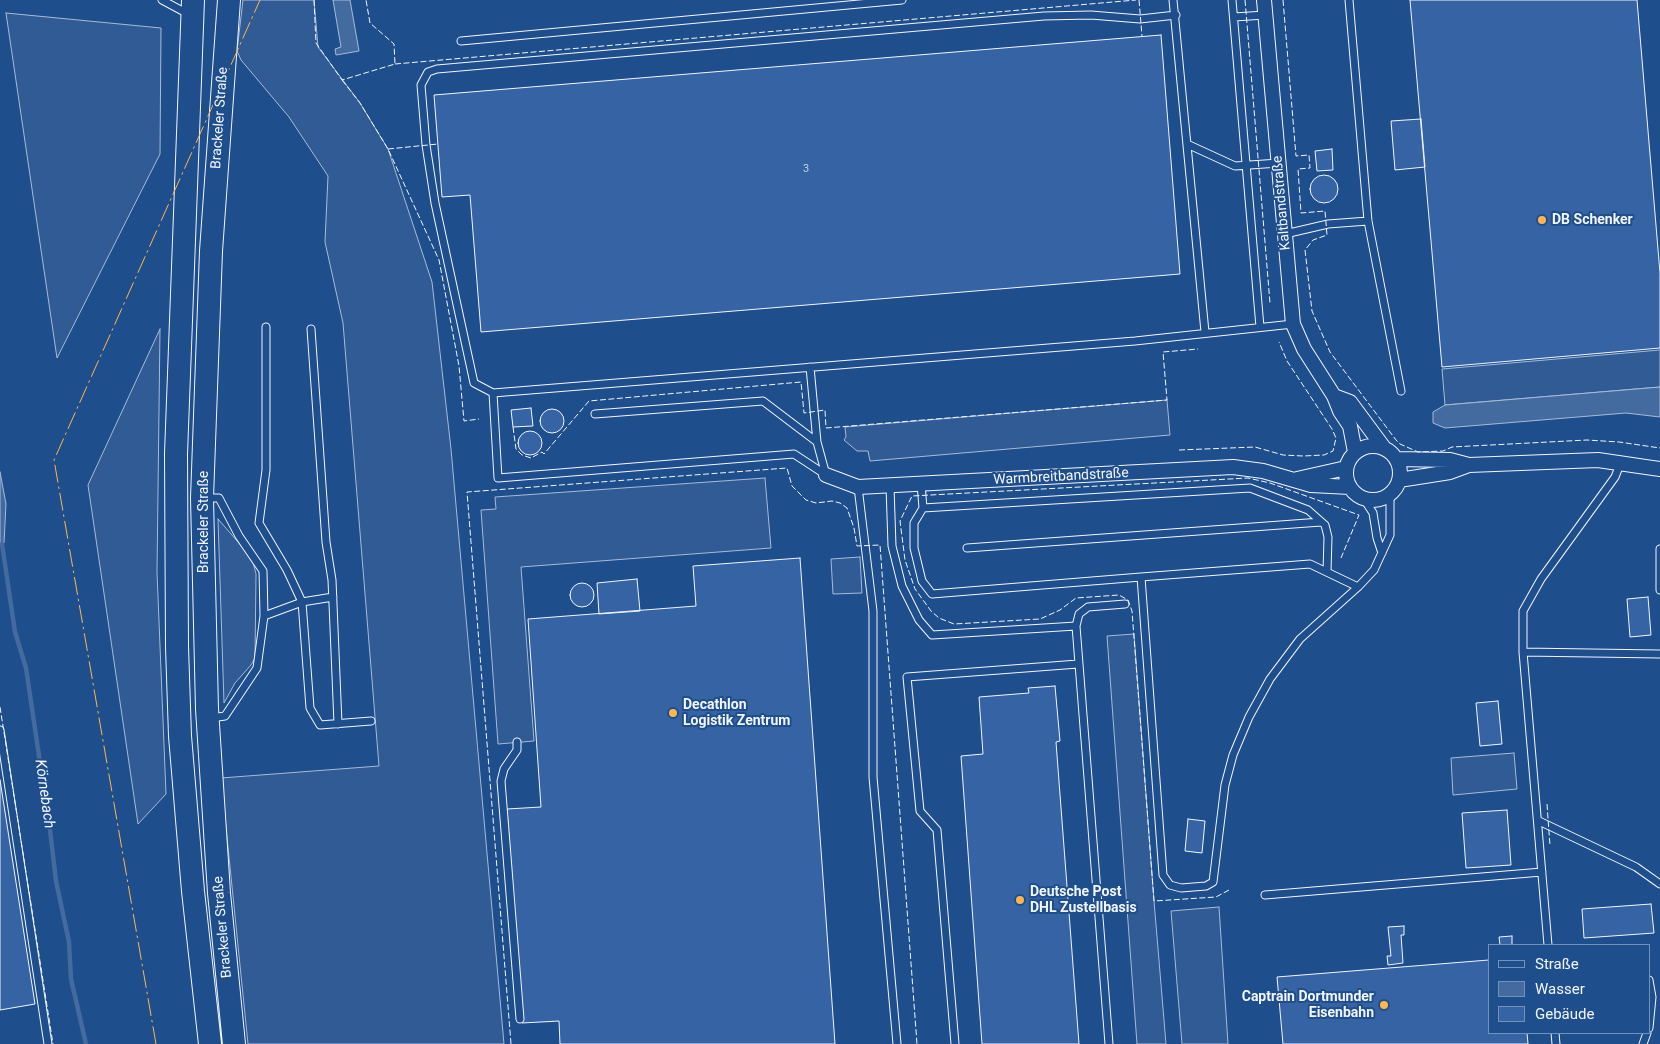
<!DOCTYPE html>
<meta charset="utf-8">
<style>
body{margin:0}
#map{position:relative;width:1660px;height:1044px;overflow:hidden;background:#1f4e8c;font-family:Roboto,sans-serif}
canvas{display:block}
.legend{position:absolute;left:1488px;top:944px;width:162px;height:90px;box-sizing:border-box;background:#1f4e8c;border:1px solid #7391ba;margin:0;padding:6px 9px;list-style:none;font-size:15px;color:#f2f6ff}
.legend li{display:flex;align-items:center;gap:10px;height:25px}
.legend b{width:25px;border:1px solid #7391ba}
</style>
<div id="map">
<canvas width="1660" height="1044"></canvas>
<ul class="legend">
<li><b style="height:6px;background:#1f4e8c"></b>Straße</li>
<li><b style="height:14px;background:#446ba0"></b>Wasser</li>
<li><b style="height:14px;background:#3563a3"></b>Gebäude</li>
</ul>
</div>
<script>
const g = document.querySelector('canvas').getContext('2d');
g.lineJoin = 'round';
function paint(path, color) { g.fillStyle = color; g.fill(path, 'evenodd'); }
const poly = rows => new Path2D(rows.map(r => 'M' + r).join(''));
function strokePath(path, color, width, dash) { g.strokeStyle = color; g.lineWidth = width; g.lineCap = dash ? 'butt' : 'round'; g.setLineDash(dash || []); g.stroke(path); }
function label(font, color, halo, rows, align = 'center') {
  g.font = font + ' Roboto,sans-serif'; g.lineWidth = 4; g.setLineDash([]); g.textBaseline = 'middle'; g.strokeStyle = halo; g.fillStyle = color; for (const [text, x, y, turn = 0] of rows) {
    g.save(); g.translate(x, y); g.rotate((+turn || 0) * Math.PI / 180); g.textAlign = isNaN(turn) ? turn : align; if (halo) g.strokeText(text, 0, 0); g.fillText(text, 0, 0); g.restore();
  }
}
const built = poly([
 [243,0,314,0,318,47,360,103,388,149,432,282,451,449,504,1044,248,1044,221,778,379,766,343,323,325,242,328,176,289,117,241,60,237,51,243,0],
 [6,13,161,28,160,154,57,358,6,13],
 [160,329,157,572,166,794,138,824,88,485,160,329],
 [1660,350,1660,387,1445,405,1442,369,1660,350],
 [1167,400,1170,435,870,461,868,451,857,451,844,440,846,437,845,427,1167,400],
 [765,478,771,548,521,567,534,741,498,744,481,510,496,509,495,497,765,478],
 [218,519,252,558,256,574,255,658,251,665,235,683,224,703,218,519],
 [860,557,862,593,833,594,831,559,860,557],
 [1134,634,1154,901,1166,1044,1137,1044,1107,636,1134,634],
 [1514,753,1517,789,1453,795,1451,758,1514,753],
 [1219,907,1228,1044,1182,1044,1171,911,1219,907]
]);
paint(built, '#305b95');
strokePath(built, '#a8bbd7', 1);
const water = poly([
 [333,0,350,0,359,51,336,55,335,49,341,47,333,0],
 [1660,387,1660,417,1626,413,1445,428,1433,423,1433,412,1445,405,1660,387],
 [0,472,6,504,4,543,0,543,0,472]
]);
paint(water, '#446ba0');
strokePath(water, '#a8bbd7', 1);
strokePath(poly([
 [2,544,15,632,26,668,50,830,56,881,69,942,71,979,86,1044]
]), '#446ba0', 4.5);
const building = poly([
 [1410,0,1637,0,1660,273,1660,348,1442,367,1410,0],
 [1161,35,1180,274,481,332,470,195,442,197,434,95,1161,35],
 [1421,119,1425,167,1395,170,1391,121,1421,119],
 [1332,149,1333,170,1317,171,1315,151,1332,149],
 '1310 189a14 14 0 1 1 28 0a14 14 0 1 1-28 0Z',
 [531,408,533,426,513,427,511,410,531,408],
 '540 421a12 12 0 1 1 24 0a12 12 0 1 1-24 0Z',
 '518 443a12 12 0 1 1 24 0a12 12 0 1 1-24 0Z',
 [800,558,835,1044,560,1044,559,1021,522,1023,507,809,541,807,528,619,696,606,693,566,800,558],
 [637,579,640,611,599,614,597,583,637,579],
 '570 595a12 12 0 1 1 24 0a12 12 0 1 1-24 0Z',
 [1648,597,1651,635,1630,637,1627,599,1648,597],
 [1055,686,1060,741,1056,742,1079,1044,982,1044,961,756,983,754,979,697,1029,693,1028,688,1055,686],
 [1498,701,1502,744,1480,746,1476,703,1498,701],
 [0,780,35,1004,0,1010,0,780],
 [1507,810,1511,865,1466,868,1462,813,1507,810],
 [1188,819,1205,821,1202,853,1185,851,1188,819],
 [1651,904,1654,933,1584,938,1582,909,1651,904],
 [1404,926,1404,935,1401,935,1403,963,1388,965,1387,956,1391,956,1388,927,1404,926],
 [1512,936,1512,945,1500,945,1499,937,1512,936],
 [1489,960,1489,1033,1527,1033,1528,1044,1283,1044,1277,977,1489,960]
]);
paint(building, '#3563a3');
strokePath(building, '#f2f6ff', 1);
const service = poly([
 [162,0,190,15],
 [1173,0,1205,332],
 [1232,0,1260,327],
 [1349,0,1368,221,1401,391],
 [1234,17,1265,15],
 [461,41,902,0],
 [1187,144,1235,166,1279,163],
 [1285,234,1328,224,1368,221],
 [266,327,266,470,259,523,287,570,302,602,333,597],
 [311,329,326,542,332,580,338,724],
 [810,367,817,442],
 [493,393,1135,341,1293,324],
 [595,414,763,401,817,442,826,475],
 [826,475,794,454,498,478,493,393,474,383,435,203,426,145,421,85,428,72,437,69,1044,16,1091,15,1140,19,1176,15],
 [921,484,923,508],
 [890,486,892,546,902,586,919,620,932,635,1076,626],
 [858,487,873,611,873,777,897,1044],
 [204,498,219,498,239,536,263,571,264,616,257,668,225,716,211,718],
 [1364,499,1373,513,1377,538,1382,553],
 [967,548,1321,522],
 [1660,549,1660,590],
 [1141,577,932,594,922,581,914,548,914,523,923,508,1250,488,1308,510,1325,525,1328,537,1327,572],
 [1358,587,1310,564,1141,577,1163,875,1170,885,1181,888,1206,886,1213,882,1225,785,1233,755,1249,717,1270,679,1300,639,1358,587,1374,570,1390,535,1390,494],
 [264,616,302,602,310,708,320,725,371,721],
 [1523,652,1660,654],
 [0,730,48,1044],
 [517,742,517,750,504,769,501,781,520,1019],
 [1539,821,1636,867,1660,884],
 [1265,895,1542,872],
 [1548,945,1523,652,1523,611,1541,579,1615,477,1621,462],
 [1649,980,1652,997,1649,1028],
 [1555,1033,1556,1044],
 [955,1044,937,830,920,811,907,677,1078,664],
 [1109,1044,1076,626,1079,614,1088,607,1125,604],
 [1643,1044,1647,1033]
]);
const minor = poly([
 [1264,0,1293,324,1304,349,1334,396,1340,411,1350,426,1355,452],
 [1334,396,1350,402,1384,448],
 '1346 473a27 27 0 1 1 54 0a27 27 0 1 1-54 0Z',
 [1397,459,1450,460,1469,465,1598,460,1660,469],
 [826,475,858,487,1233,467,1263,471,1311,485,1350,487],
 [1297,479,1346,468],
 [1399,480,1450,472,1469,465]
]);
const trunk = poly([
 [193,0,176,454,177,647,180,736,193,891,210,1044],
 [229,0,211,251,202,498,207,709,219,893,234,1044]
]);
strokePath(service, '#f2f6ff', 9);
strokePath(minor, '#f2f6ff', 16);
strokePath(trunk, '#f2f6ff', 24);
strokePath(service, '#1f4e8c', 7);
strokePath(minor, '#1f4e8c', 14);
strokePath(trunk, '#1f4e8c', 22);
strokePath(poly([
 [314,0,316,43,342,80,395,64,394,44,370,23,366,0],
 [1139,0,1142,36],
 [1245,0,1270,303],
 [1283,0,1296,156,1309,155,1310,168,1298,169,1301,213,1325,211,1327,235,1313,240,1305,250,1312,311,1330,352,1396,440,1400,444,1418,452,1443,451,1452,447,1587,440,1619,442,1660,448],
 [395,64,1136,0],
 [342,80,360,103,388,149,439,260,459,366,464,421,479,419],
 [388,149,438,144],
 [513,427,516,449,522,455,531,458,542,452,544,454,589,401,801,382,804,413,825,410,826,428,1167,400,1163,352,1198,349],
 [1179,450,1255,447,1283,455,1303,456,1324,455,1333,451,1336,438,1332,429,1287,361,1279,342],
 [0,707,53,1044],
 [1547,804,1550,846],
 [1229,890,1216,897,1154,901,1132,611,1128,600,1119,595,1076,598,1060,610,1040,619,954,624,939,618,931,611,915,589,905,560,900,521,912,496,1248,478,1270,483,1359,515,1341,558],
 [511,1044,467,492,787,468,792,486,806,500,816,503,832,501,840,503,847,508,854,528,857,546,880,545,917,1044]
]), '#f2f6ff', 1, [6, 2.5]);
strokePath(poly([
 [156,1044,54,460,260,0]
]), '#ffb74d', 1, [18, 4, 2.5, 4]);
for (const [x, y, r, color] of [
 [1542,220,5,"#ffb74d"],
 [673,713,5,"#ffb74d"],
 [1020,900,5,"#ffb74d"],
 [1384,1005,5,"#ffb74d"]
]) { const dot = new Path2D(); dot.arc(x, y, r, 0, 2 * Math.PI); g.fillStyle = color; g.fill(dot); strokePath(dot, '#1f4e8c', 2); }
label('11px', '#c3d1e8', null, [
 ["3",806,169]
]);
label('14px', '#f2f6ff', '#1f4e8c', [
 ["Brackeler Straße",220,118,-86],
 ["Kaltbandstraße",1282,203,-95],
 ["Warmbreitbandstraße",1061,477,-3],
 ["Brackeler Straße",204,522,-90],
 ["Brackeler Straße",223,927,-95]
]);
label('bold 14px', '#f2f6ff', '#1f4e8c', [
 ["DB Schenker",1552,220],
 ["Decathlon",683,705],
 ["Logistik Zentrum",683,721],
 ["Deutsche Post",1030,892],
 ["DHL Zustellbasis",1030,908],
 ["Captrain Dortmunder",1374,997,"right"],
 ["Eisenbahn",1374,1013,"right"]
], 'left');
label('italic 15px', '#f2f6ff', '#1f4e8c', [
 ["Körnebach",44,794,82]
]);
</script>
